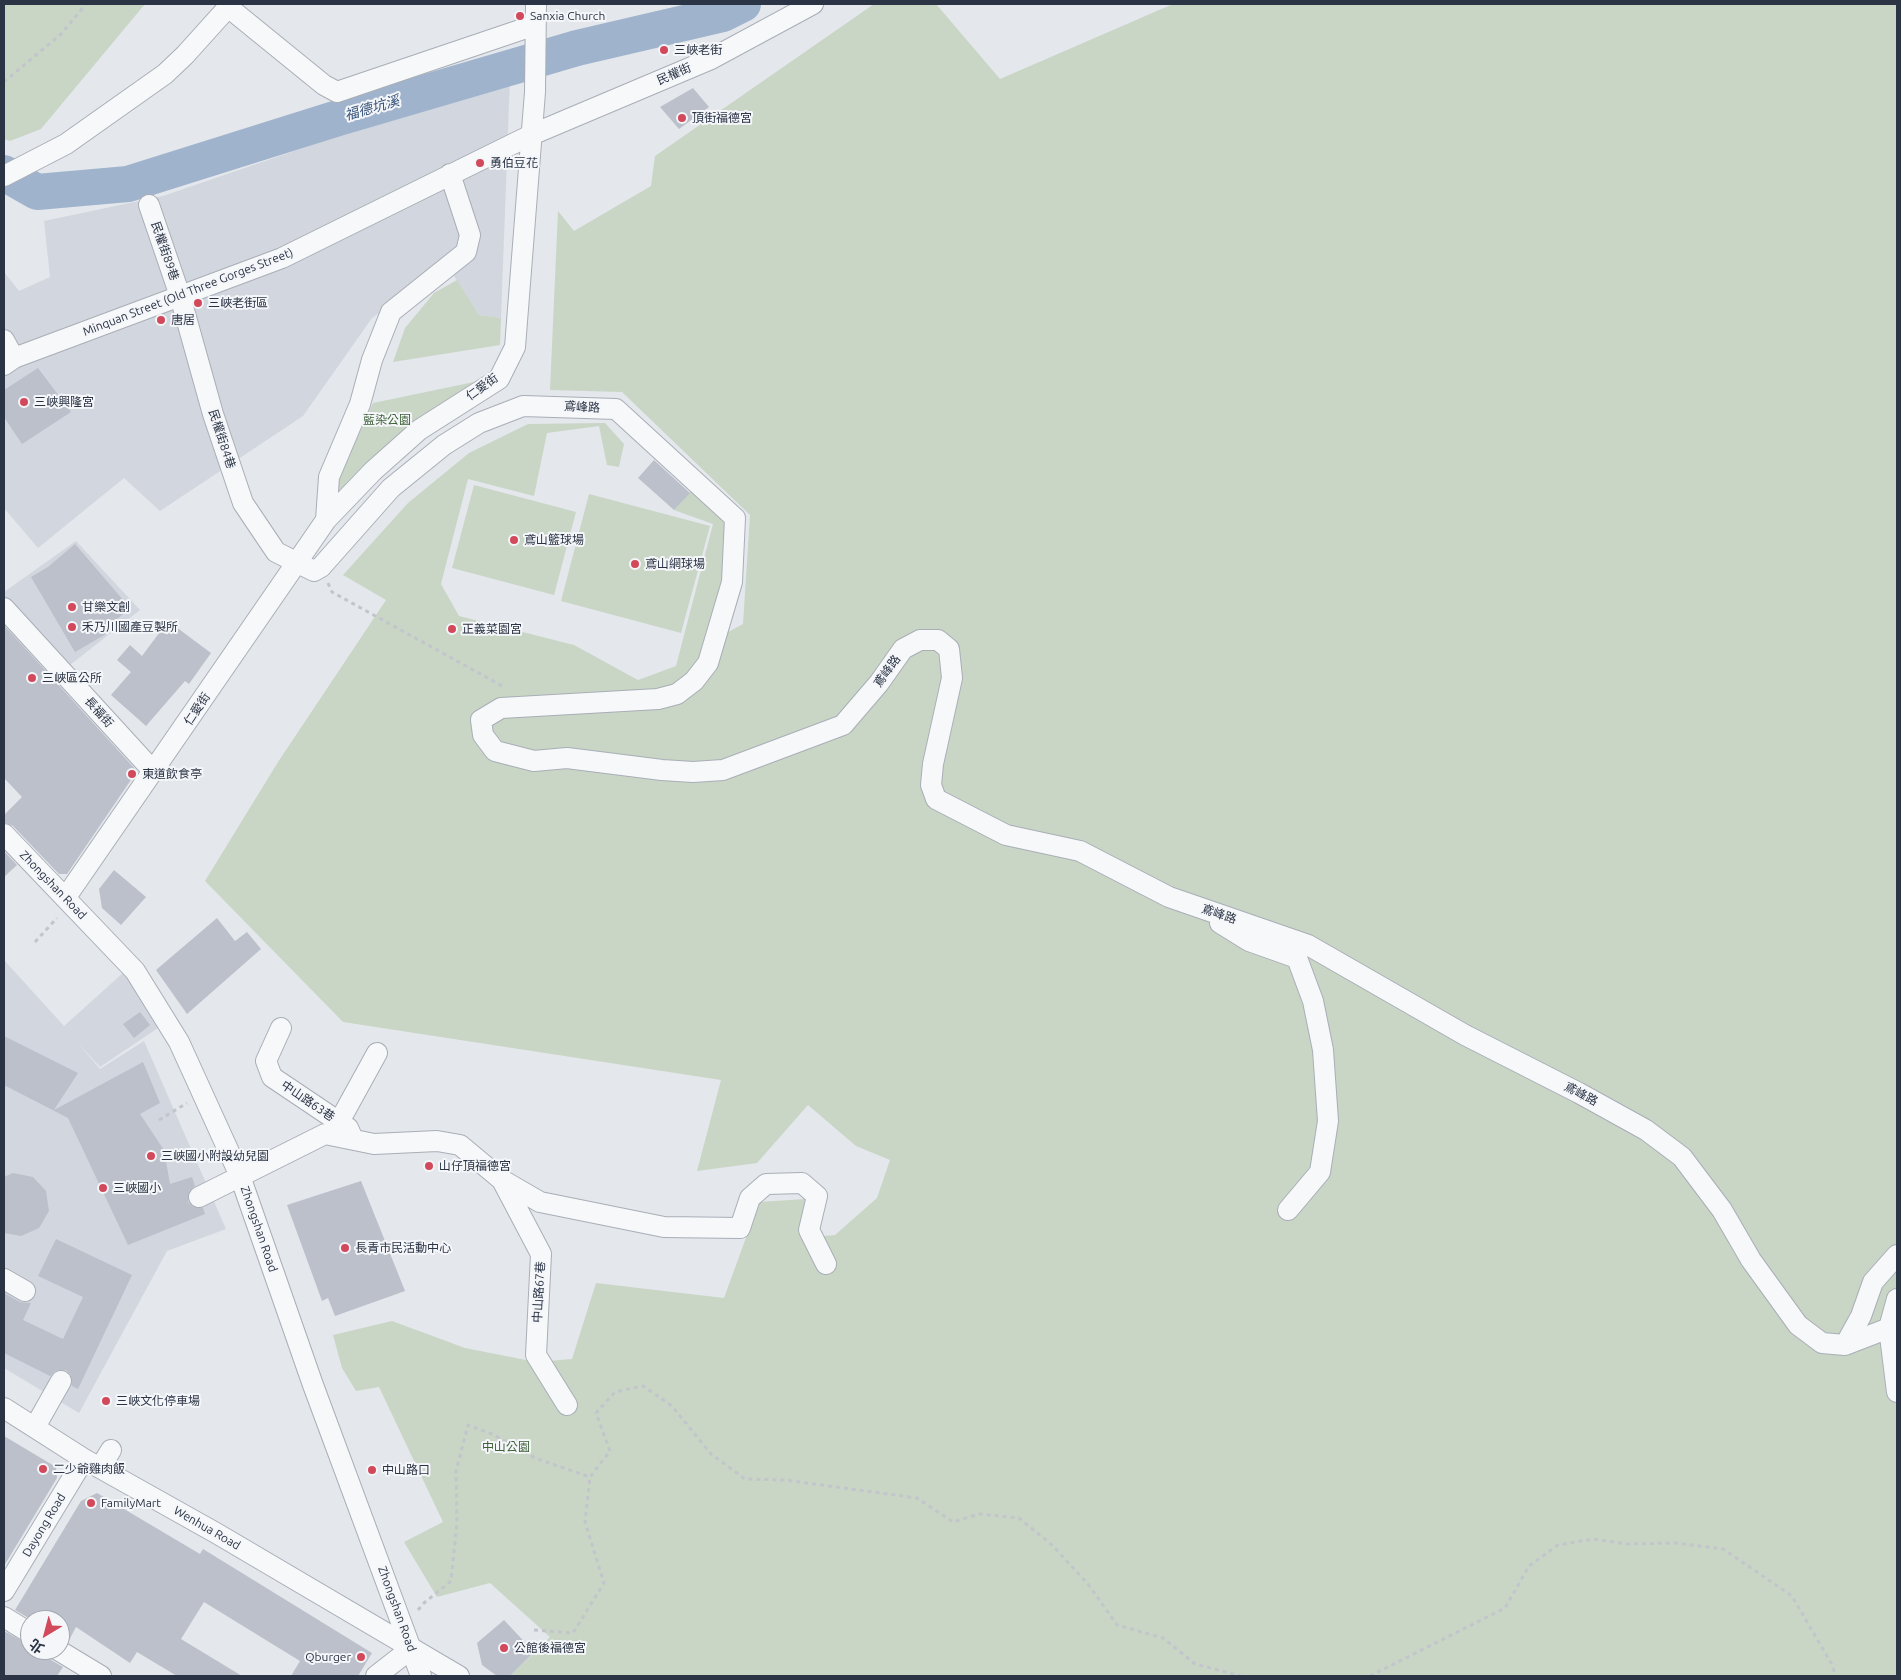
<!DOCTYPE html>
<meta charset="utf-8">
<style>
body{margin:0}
#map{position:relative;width:1901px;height:1680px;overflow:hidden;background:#e4e7ec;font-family:Ubuntu,"Noto Sans TC",sans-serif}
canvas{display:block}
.frame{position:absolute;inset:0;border:5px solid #2b3445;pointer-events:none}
.north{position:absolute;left:20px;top:1610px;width:50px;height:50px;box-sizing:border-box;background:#f4f6f9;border:1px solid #a4a8b1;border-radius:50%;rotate:217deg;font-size:14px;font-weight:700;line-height:20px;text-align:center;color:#2b3445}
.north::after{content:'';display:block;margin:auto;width:18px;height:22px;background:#d1495b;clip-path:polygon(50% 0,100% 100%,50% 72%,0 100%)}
</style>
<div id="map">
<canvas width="1901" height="1680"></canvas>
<div class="frame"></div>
<div class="north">北</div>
</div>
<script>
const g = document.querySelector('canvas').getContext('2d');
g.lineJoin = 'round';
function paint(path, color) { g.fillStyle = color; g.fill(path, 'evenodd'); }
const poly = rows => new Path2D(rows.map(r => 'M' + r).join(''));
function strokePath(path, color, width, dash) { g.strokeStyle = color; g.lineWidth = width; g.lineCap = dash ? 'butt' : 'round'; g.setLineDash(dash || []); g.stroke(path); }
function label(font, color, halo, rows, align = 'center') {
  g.font = font + ' Ubuntu,"Noto Sans TC",sans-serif'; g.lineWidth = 4; g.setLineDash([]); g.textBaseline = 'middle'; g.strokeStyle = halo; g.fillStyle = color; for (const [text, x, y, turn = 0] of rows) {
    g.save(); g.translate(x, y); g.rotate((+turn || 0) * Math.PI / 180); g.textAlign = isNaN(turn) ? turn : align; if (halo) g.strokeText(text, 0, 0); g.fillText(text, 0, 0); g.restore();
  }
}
paint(poly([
 [510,77,501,318,479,315,447,265,372,318,303,416,160,511,124,478,38,548,4,508,4,272,19,291,50,277,44,221,163,196],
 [76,541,140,610,65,669,4,603,4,592],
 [4,960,64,1026,123,973,131,981,158,1028,100,1067,77,1042,100,1069,144,1041,226,1229,167,1251,79,1413,4,1368]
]), '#d2d6de');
paint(poly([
 [4,4,145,4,41,129,10,141,4,139],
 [874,4,936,4,1000,79,1173,4,1897,4,1897,1676,510,1676,550,1637,490,1583,437,1597,404,1542,443,1522,379,1387,356,1391,342,1368,333,1335,392,1321,465,1348,536,1362,572,1359,596,1283,724,1298,759,1202,805,1199,800,1238,835,1235,877,1198,890,1160,856,1146,808,1105,757,1163,697,1171,721,1080,343,1022,205,881,278,762,386,600,343,575,408,503,469,453,528,424,605,423,624,444,619,467,607,465,599,426,547,433,534,496,468,479,441,584,459,616,574,645,638,680,676,666,713,524,674,510,691,491,725,521,726,544,723,582,706,644,743,624,750,515,622,392,550,390,558,211,574,231,651,186,655,156],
 [457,280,479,315,501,318,500,345,393,362,405,328,434,293],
 [474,382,417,419,362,467,335,495,334,489,373,403],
 [474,485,576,512,554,595,452,568],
 [589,494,710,526,681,633,561,601]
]), '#c9d6c5');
strokePath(poly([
 [4,173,37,192,128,184,338,118,577,48,723,14,743,4]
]), '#9fb4cc', 36);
paint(poly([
 [693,88,709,107,679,129,660,107],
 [38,368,71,412,22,444,4,417,4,390],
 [654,460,690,493,674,510,638,478],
 [75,544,130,608,109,626,113,630,75,652,31,577,48,567],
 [168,621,211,653,189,684,185,681,146,726,111,695,131,672,117,660,130,645,142,656],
 [4,625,137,771,67,874,59,874,13,826,4,822,4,815,22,797,4,778],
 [4,851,17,865,4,877],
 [114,870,146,897,121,925,102,908,99,889],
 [217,918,235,941,247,932,261,949,187,1014,156,970],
 [140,1012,150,1025,134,1038,123,1024],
 [4,1036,78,1073,54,1110,143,1062,160,1103,140,1114,164,1150,170,1184,192,1177,195,1186,189,1191,188,1202,193,1207,203,1208,205,1214,128,1245,68,1118,4,1085],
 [13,1173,33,1177,46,1191,49,1211,39,1228,21,1236,4,1233,4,1177],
 [361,1181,405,1291,335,1316,328,1298,322,1301,287,1205],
 [56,1239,132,1275,78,1389,72,1386,71,1375,66,1370,55,1371,50,1376,4,1353,4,1293,20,1302,31,1303,23,1320,63,1339,83,1297,38,1276],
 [4,1436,56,1467,57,1478,4,1566],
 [97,1493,200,1554,203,1549,372,1653,358,1676,291,1676,300,1661,204,1602,181,1639,242,1676,177,1676,137,1652,130,1663,76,1627,68,1642,60,1639,60,1620,32,1620,15,1610,81,1501],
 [504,1620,534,1652,510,1676,497,1676,482,1665,477,1643],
 [4,1631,30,1645,30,1650,46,1650,51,1660,63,1667,57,1676,4,1676]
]), '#bbc0ca');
const minor = poly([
 [228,7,324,85,337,92,535,25],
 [4,176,66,144,165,74,185,55,231,4],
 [149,205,180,296,213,414,243,503,276,552,314,571,321,567,391,488,444,445,479,423,523,406,616,409,735,518,732,582,708,663,694,681,677,694,658,699,501,708,481,720,483,735,495,751,534,761,567,758,662,770,693,772,723,770,843,725,879,683,903,649,920,640,938,640,949,649,952,678,933,764,931,785,936,799,1006,835,1080,851,1169,897,1308,945,1465,1035,1579,1093,1646,1130,1682,1157,1722,1210,1751,1260,1798,1325,1822,1343,1845,1345,1889,1328,1897,1299],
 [4,340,14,358],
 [4,365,14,358,282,258,531,135,711,59,813,4],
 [326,520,329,477,360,404,372,360,391,312,466,252,470,235,450,174],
 [4,608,154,772],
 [4,834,135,971,179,1042,240,1176,313,1385,421,1676],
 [66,897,326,520,373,471,419,430,499,379,515,347,535,92,536,4],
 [1220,923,1249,941,1297,958,1313,1001,1323,1050,1328,1121,1320,1172,1288,1210],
 [281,1028,266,1061,272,1077,339,1122,348,1128,353,1139],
 [339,1122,377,1053],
 [502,1180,541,1254,536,1355,567,1405],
 [199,1197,325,1134,374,1144,437,1141,460,1145,502,1180,540,1202,664,1227,740,1228,750,1198,766,1184,802,1183,817,1196,809,1230,826,1264],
 [4,1279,25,1291],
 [1889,1328,1897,1392],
 [1845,1345,1861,1316,1873,1282,1897,1255],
 [4,1408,84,1459,216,1533,459,1676],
 [35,1427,61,1381],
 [100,1468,111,1450],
 [4,1591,84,1459],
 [4,1617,30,1633],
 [58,1650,101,1676],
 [376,1676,412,1648]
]);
strokePath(minor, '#a9aeb7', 22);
strokePath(poly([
 [4,82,61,34,86,4],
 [328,583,332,592,504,687],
 [35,942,57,918],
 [159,1120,187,1103],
 [418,1610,424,1603,451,1581,457,1522,456,1471,468,1425,492,1434,535,1458,590,1477],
 [534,1630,573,1633,604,1583,585,1522,590,1477,610,1451,596,1413,615,1392,643,1386,672,1406,711,1454,745,1479,785,1480,917,1498,953,1522,979,1514,1019,1518,1052,1545,1088,1584,1117,1625,1163,1638,1195,1664,1241,1676],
 [1370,1676,1505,1608,1529,1566,1558,1545,1593,1539,1627,1544,1676,1543,1723,1549,1792,1596,1831,1663,1836,1676]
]), '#c2c5cb', 3, [4, 4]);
strokePath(minor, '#f7f8fa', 20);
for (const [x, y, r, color] of [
 [520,16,5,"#d1495b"],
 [664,50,5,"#d1495b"],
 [682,118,5,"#d1495b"],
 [480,163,5,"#d1495b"],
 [198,303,5,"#d1495b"],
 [161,320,5,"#d1495b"],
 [24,402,5,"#d1495b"],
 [514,540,5,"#d1495b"],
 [635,564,5,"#d1495b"],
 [72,607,5,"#d1495b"],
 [72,627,5,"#d1495b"],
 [452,629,5,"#d1495b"],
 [32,678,5,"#d1495b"],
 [132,774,5,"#d1495b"],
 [151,1156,5,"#d1495b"],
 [429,1166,5,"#d1495b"],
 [103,1188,5,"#d1495b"],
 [345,1248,5,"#d1495b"],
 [106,1401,5,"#d1495b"],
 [43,1469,5,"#d1495b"],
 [372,1470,5,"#d1495b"],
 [91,1503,5,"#d1495b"],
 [504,1648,5,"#d1495b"],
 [361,1657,5,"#d1495b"]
]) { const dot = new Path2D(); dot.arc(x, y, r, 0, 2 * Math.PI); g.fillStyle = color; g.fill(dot); strokePath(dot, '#f4f6f9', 2); }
label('12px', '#2b3445', '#f4f6f9', [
 ["Sanxia Church",530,16],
 ["三峽老街",674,50],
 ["頂街福德宮",692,118],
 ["勇伯豆花",490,163],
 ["三峽老街區",208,303],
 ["唐居",171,320],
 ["三峽興隆宮",34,402],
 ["鳶山籃球場",524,540],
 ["鳶山網球場",645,564],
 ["甘樂文創",82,607],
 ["禾乃川國產豆製所",82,627],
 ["正義菜園宮",462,629],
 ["三峽區公所",42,678],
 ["東道飲食亭",142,774],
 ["三峽國小附設幼兒園",161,1156],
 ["山仔頂福德宮",439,1166],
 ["三峽國小",113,1188],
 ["長青市民活動中心",355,1248],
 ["三峽文化停車場",116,1401],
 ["二少爺雞肉飯",53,1469],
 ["中山路口",382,1470],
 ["FamilyMart",101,1503],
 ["公館後福德宮",514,1648],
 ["Qburger",351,1657,"right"]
], 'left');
label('12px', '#2b3445', '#f4f6f9', [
 ["民權街",674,74,-23],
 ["民權街89巷",165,251,71],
 ["Minquan Street (Old Three Gorges Street)",188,292,-21],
 ["仁愛街",482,387,-36],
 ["鳶峰路",582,407,3],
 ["民權街84巷",222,439,72],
 ["鳶峰路",887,671,-54],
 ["仁愛街",197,709,-56],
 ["長福街",99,712,48],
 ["Zhongshan Road",53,885,46],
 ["鳶峰路",1219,914,19],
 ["鳶峰路",1581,1094,28],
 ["中山路63巷",308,1101,34],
 ["Zhongshan Road",259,1229,71],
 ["中山路67巷",539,1292,-87],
 ["Dayong Road",44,1525,-59],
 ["Wenhua Road",207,1528,30],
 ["Zhongshan Road",397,1609,70]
]);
label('12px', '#3f6138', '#f4f6f9', [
 ["藍染公園",387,420],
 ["中山公園",506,1447]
]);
label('italic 14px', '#34527a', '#f4f6f9', [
 ["福德坑溪",372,108,-16]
]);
</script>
